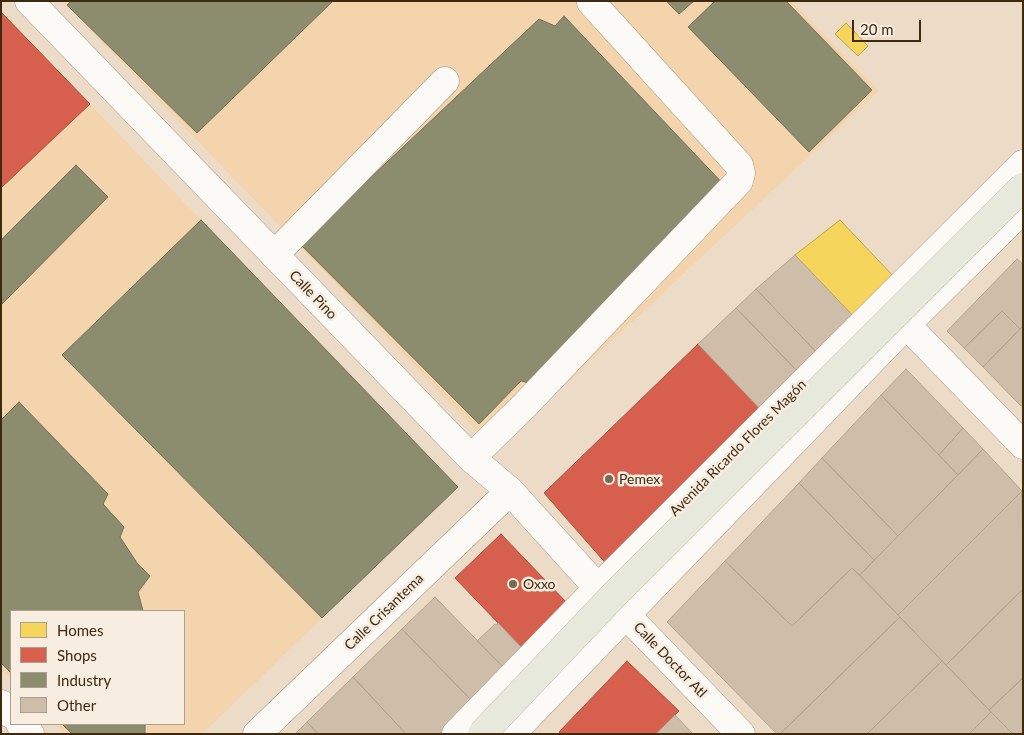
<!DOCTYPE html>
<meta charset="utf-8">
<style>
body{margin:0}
#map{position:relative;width:1024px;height:735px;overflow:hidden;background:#ecdcc7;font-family:Lato,sans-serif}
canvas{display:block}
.frame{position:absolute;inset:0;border:2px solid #3d2a0f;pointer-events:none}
.legend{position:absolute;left:10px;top:610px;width:175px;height:115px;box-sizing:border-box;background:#f8ede1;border:1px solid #ad9f8d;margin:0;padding:6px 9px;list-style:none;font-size:15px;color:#3d2a0f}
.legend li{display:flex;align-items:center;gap:10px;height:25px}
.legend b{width:25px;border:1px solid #ad9f8d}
.scale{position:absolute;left:852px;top:20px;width:69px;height:22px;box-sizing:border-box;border:2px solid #3d2a0f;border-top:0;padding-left:6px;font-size:15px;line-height:18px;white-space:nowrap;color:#3d2a0f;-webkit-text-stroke:4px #f8ede1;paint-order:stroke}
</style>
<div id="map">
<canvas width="1024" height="735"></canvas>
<div class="frame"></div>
<ul class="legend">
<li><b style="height:14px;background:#f6d55c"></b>Homes</li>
<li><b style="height:14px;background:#d6604d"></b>Shops</li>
<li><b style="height:14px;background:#8c8c6e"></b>Industry</li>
<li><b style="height:14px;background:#cebda8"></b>Other</li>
</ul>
<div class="scale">20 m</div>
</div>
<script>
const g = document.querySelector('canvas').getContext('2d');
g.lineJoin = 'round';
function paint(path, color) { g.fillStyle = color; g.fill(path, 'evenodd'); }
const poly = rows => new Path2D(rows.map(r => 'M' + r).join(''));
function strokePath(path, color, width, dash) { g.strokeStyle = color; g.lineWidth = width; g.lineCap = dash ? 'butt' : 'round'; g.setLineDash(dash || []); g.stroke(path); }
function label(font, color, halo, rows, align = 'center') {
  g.font = font + ' Lato,sans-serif'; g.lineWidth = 5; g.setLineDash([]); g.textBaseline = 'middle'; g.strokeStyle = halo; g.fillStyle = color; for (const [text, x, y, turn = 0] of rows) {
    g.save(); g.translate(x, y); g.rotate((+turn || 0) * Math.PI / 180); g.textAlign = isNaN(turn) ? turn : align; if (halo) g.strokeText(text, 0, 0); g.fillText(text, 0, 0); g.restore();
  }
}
paint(poly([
 [63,1,791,1,879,91,495,450],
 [90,104,201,220,62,355,322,618,202,734,65,734,55,724,184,724,184,611,11,611,11,678,1,668,1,188]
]), '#f3d4ac');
const homes = poly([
 [846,23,868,46,858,56,835,34,846,23],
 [840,220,897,280,857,320,795,255,840,220]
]);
paint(homes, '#f6d55c');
strokePath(homes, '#bea245', 1);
const shops = poly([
 [1,12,90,104,1,188,1,12],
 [698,344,764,413,609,567,544,493,698,344],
 [501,534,568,604,523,649,455,578,501,534],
 [627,661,679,711,656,734,561,734,559,732,627,661]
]);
paint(shops, '#d6604d');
strokePath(shops, '#a8503a', 1);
const industry = poly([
 [71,1,333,1,197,133,67,5,71,1],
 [666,1,694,1,679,14,666,1],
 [715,1,786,1,872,90,809,152,688,27,715,1],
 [564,16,727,188,539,385,521,381,479,424,300,244,539,19,555,26,564,16],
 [76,165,108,197,1,305,1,240,76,165],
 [201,220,458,487,322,618,62,355,201,220],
 [19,402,108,494,103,504,124,527,120,537,137,563,150,576,138,592,143,611,11,611,11,673,1,663,1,420,19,402],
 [62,724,145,724,145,734,72,734,62,724]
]);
paint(industry, '#8c8c6e');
strokePath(industry, '#746f52', 1);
const building = poly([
 [795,255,857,320,820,356,756,289,795,255],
 [1017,259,1023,264,1023,326,1020,329,1002,311,964,348,947,331,1017,259],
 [756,289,820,356,801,375,736,308,756,289],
 [736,308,801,375,764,413,698,344,736,308],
 [1002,311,1020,329,983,367,964,348,1002,311],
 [1023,326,1023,405,1021,406,983,367,1023,326],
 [906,369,963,428,939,455,881,395,906,369],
 [881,395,958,475,898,536,822,458,881,395],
 [963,428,983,449,958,475,939,455,963,428],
 [983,449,1022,491,898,615,860,575,983,449],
 [822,458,898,536,874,560,799,483,822,458],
 [799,483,874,560,860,575,852,568,792,626,725,561,799,483],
 [1022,491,1023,589,946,665,898,615,1022,491],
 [725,561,792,626,852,568,900,617,780,734,777,734,667,622,725,561],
 [1023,589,1023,678,989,710,946,665,1023,589],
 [435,597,504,668,472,701,402,629,435,597],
 [900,617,942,661,867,734,780,734,900,617],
 [498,623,523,649,504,668,477,641,495,624,497,625,498,623],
 [402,629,472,701,439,734,406,734,353,677,402,629],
 [942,661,991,712,969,734,867,734,942,661],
 [353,677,406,734,318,734,307,722,353,677],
 [1023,678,1023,734,1013,734,989,710,1023,678],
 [991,712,1013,734,969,734,991,712],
 [675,715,693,734,656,734,675,715],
 [307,722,318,734,295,734,307,722]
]);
paint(building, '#cebda8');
strokePath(building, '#b4a48e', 1);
const minor = poly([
 [29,1,471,458,510,491,598,588,626,615,741,734],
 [274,255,445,81],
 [893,311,1023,445],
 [471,458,525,405,739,181,741,173,739,165,591,2],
 [1,704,11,714],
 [20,724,30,734],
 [257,734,510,491],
 [456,734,598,588,1023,164],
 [511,734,906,325,1023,209]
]);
strokePath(minor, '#a3947e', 29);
strokePath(minor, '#fcfaf7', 28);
const majorBridge = poly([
 [482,734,614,595,1023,187]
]);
strokePath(majorBridge, '#c6bcae', 29, []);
strokePath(majorBridge, '#e7e9dd', 28);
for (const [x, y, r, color] of [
 [609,479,5,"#7a684f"],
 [513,584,5,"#7a684f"]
]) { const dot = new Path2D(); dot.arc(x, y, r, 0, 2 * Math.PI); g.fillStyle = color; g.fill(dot); strokePath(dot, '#f8ede1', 2); }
label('14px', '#3d2a0f', '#f8ede1', [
 ["Calle Pino",313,295,46],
 ["Avenida Ricardo Flores Magón",738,448,-45],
 ["Calle Crisantema",384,612,-44],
 ["Calle Doctor Atl",670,660,46]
]);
label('14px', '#3d2a0f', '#f8ede1', [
 ["Pemex",619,479],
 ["Oxxo",523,584]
], 'left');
</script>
